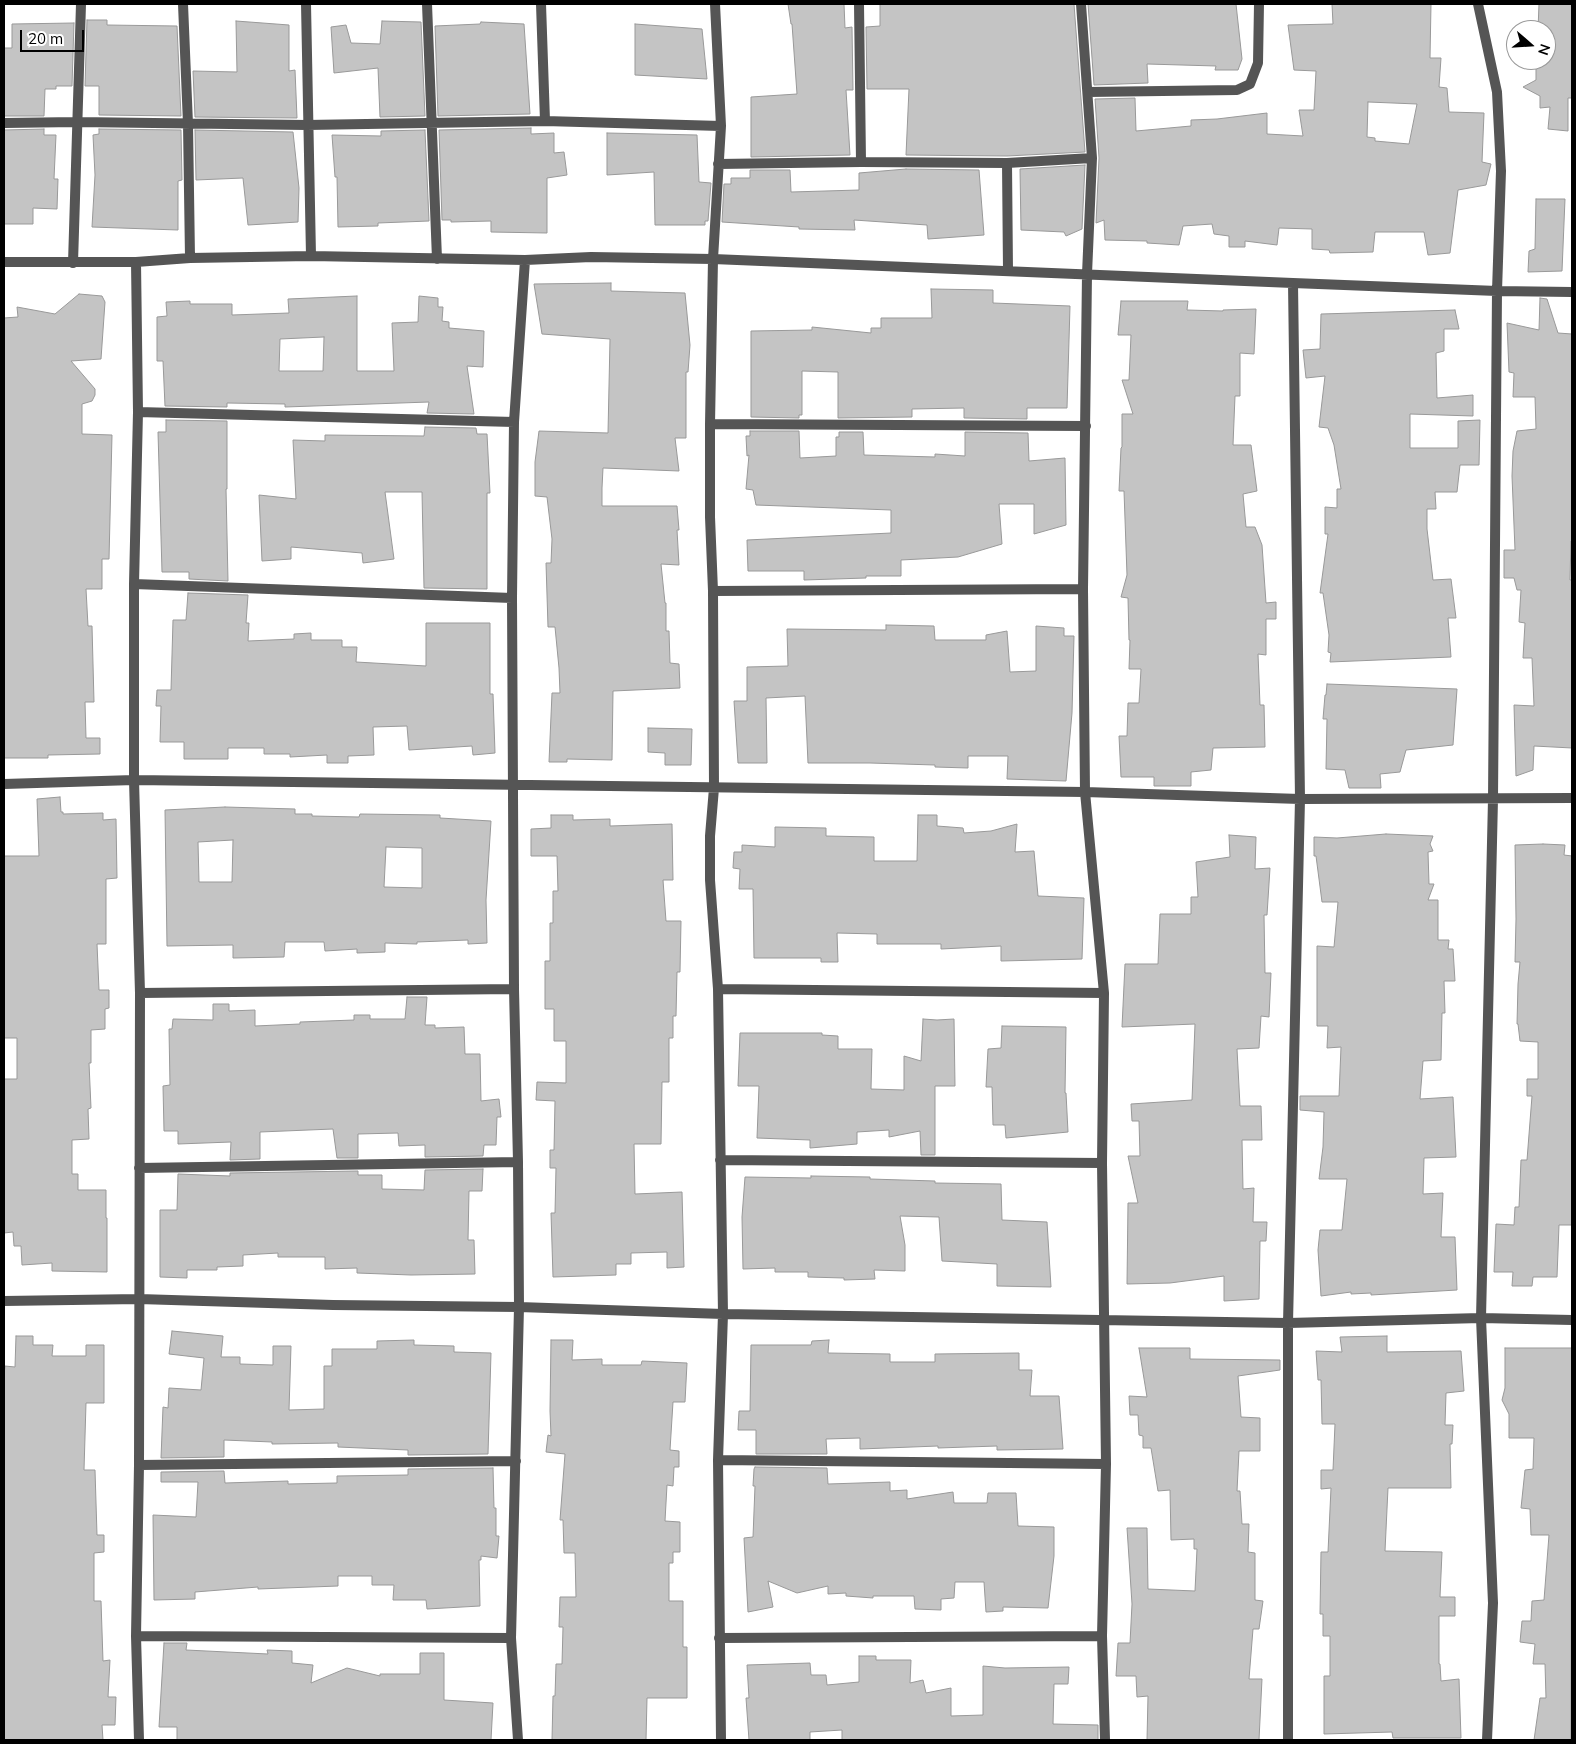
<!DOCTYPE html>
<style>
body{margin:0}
#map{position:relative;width:1576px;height:1744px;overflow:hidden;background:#fff;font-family:Mulish,sans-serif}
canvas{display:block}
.frame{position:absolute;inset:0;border:5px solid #000;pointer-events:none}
.north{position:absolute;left:1506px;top:20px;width:50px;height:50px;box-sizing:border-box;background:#fff;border:1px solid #999;border-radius:50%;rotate:109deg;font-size:14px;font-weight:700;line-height:20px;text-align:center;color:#000}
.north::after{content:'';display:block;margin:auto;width:18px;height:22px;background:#000;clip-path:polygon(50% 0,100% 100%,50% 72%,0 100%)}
.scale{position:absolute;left:20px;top:30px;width:64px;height:22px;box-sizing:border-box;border:2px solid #000;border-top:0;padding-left:6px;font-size:15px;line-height:18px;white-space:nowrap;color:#000;-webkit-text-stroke:4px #fff;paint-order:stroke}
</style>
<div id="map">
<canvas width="1576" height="1744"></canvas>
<div class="frame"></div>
<div class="north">N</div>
<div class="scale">20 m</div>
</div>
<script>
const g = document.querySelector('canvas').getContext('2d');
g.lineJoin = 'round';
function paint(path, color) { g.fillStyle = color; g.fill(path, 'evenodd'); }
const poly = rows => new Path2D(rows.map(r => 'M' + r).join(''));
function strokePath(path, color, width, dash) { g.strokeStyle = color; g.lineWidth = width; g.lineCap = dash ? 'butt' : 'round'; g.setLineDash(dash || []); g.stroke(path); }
const building = poly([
 [788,4,844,4,845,28,852,27,853,90,846,90,850,155,751,157,751,97,797,94,792,24,791,24,788,4],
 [880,4,1074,4,1085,152,1007,156,906,155,909,89,867,89,866,27,880,26,880,4],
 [1088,4,1236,4,1242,59,1238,70,1215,70,1216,66,1147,64,1148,83,1094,85,1088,4],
 [1332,4,1431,4,1430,58,1441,58,1439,87,1447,88,1449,112,1484,113,1482,162,1491,164,1486,185,1458,190,1450,253,1428,255,1424,232,1375,232,1373,252,1330,253,1329,250,1312,249,1312,229,1279,228,1277,245,1245,241,1245,247,1229,247,1229,236,1214,234,1212,224,1183,226,1179,245,1147,243,1147,241,1105,240,1104,220,1096,223,1099,158,1095,99,1135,98,1136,131,1191,126,1191,120,1217,119,1267,113,1267,134,1303,136,1299,110,1314,110,1316,71,1294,70,1288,25,1333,24,1332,4],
 [1368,102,1417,104,1409,144,1375,141,1375,138,1367,137,1368,102],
 [1539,4,1572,4,1572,98,1568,98,1568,131,1548,129,1550,107,1540,108,1540,96,1523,87,1536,80,1536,63,1546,63,1546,30,1538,30,1539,4],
 [87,20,107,20,107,25,177,26,181,116,99,115,99,86,85,86,87,20],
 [236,21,289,25,289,71,295,70,297,118,195,117,193,71,237,72,236,21],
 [382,21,421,22,425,116,380,117,378,68,334,73,331,27,346,25,351,43,380,44,382,21],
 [481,22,524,24,530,114,438,116,435,26,480,24,481,22],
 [74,23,72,86,56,86,56,89,45,89,44,116,4,116,4,48,12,48,12,24,74,23],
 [635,24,702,29,707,79,635,75,635,24],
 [531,128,531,134,554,133,554,153,564,152,567,175,547,178,547,233,491,232,491,221,451,222,451,220,442,220,439,130,531,128],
 [44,129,44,135,56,135,54,179,58,179,57,209,33,208,33,224,4,224,4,130,44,129],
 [99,129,181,130,182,180,178,181,178,230,92,227,95,175,93,135,99,134,99,129],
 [195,130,293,132,299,188,298,222,248,225,243,178,196,180,195,130],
 [425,130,429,221,378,223,378,226,338,227,337,177,335,177,332,135,381,136,381,131,425,130],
 [607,133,697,135,699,182,711,183,708,221,705,221,705,225,655,225,654,172,607,175,607,133],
 [1085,165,1082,229,1066,236,1064,232,1021,230,1020,169,1085,165],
 [906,169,979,170,984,235,928,239,927,225,854,220,855,230,799,229,799,227,722,222,724,184,731,184,731,178,750,178,750,170,790,170,791,192,859,190,859,173,906,169],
 [1536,199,1565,199,1562,271,1528,272,1529,251,1535,249,1536,199],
 [611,283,611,291,685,293,690,345,688,372,686,372,686,438,675,438,679,471,603,468,602,488,602,506,677,506,679,530,677,530,679,565,661,564,665,603,666,603,666,631,669,631,670,663,679,664,680,688,613,691,612,760,567,759,567,762,549,762,552,693,560,693,559,668,555,627,548,627,546,563,551,563,552,539,547,497,535,496,535,462,539,431,608,433,610,339,542,334,534,284,611,283],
 [931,289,993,290,993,303,1070,306,1067,408,1027,408,1027,419,964,418,964,408,912,409,912,417,838,418,838,372,802,371,802,415,799,415,799,418,751,417,751,331,812,330,812,327,871,333,871,328,881,328,881,318,932,318,931,289],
 [79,294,102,296,105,302,101,359,71,361,95,389,95,395,92,401,82,404,82,434,112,435,109,559,102,559,102,589,86,589,88,626,92,626,94,702,85,702,86,738,100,738,100,754,48,755,48,758,4,758,4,318,18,317,17,307,55,314,79,294],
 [357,296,357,371,394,371,392,323,418,322,419,296,438,298,438,307,443,307,442,321,449,322,449,328,484,331,483,367,467,366,474,414,427,413,429,402,285,407,285,404,227,403,227,407,165,406,163,361,157,361,157,317,167,316,166,302,190,301,190,304,232,304,232,315,289,313,288,299,357,296],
 [324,337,323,371,279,371,280,339,324,337],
 [1540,298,1547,299,1558,333,1572,334,1572,541,1571,541,1570,580,1572,580,1572,748,1534,746,1533,770,1516,776,1514,705,1534,706,1532,658,1523,658,1525,623,1519,622,1521,590,1517,590,1514,578,1504,578,1504,550,1515,550,1512,476,1513,451,1517,431,1536,429,1535,397,1513,397,1514,373,1509,372,1507,323,1539,330,1540,298],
 [1121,301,1188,301,1187,310,1223,311,1223,310,1256,309,1254,354,1240,353,1240,396,1235,396,1233,445,1251,445,1257,491,1243,494,1246,527,1255,527,1262,545,1266,603,1276,602,1276,619,1266,619,1266,655,1258,654,1260,705,1264,705,1265,747,1213,748,1211,770,1191,772,1191,786,1154,786,1154,777,1121,777,1119,736,1127,736,1128,703,1139,703,1141,669,1129,669,1130,640,1129,640,1128,598,1121,597,1127,575,1124,491,1119,491,1121,448,1122,447,1122,414,1133,414,1122,380,1129,380,1131,335,1118,335,1121,301],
 [1455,310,1459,329,1444,329,1444,351,1436,353,1437,398,1473,395,1473,416,1410,414,1410,448,1458,448,1458,421,1480,420,1479,465,1460,465,1457,492,1435,492,1436,509,1427,509,1427,529,1433,580,1451,579,1456,618,1448,618,1451,657,1330,662,1331,653,1328,652,1329,635,1323,593,1320,593,1328,534,1325,534,1325,507,1337,508,1337,489,1341,489,1334,445,1328,428,1319,427,1325,376,1306,378,1303,350,1320,349,1321,314,1455,310],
 [166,420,227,421,227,489,226,489,228,581,189,579,189,572,162,572,158,432,166,432,166,420],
 [425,427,476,428,477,434,487,434,490,493,487,493,487,589,424,588,422,492,385,492,394,559,363,563,362,553,291,547,291,559,262,561,259,495,296,499,293,440,325,441,325,435,424,436,425,427],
 [750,431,799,431,800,458,836,456,836,437,839,437,839,432,863,432,864,455,935,457,935,454,965,456,965,432,1028,433,1029,461,1065,458,1066,525,1034,534,1034,504,999,504,1002,544,958,557,901,560,901,576,866,576,866,578,804,580,804,571,748,571,747,540,891,533,891,510,756,505,753,490,746,489,749,455,747,456,746,436,750,436,750,431],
 [188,593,248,595,246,623,249,623,248,641,294,639,294,634,311,633,311,640,342,640,342,647,357,647,356,662,426,666,426,623,490,623,490,694,493,694,495,753,473,755,472,746,409,750,407,726,373,727,374,755,348,756,348,763,327,763,327,755,290,757,290,754,264,754,264,748,228,748,228,759,184,759,184,742,160,742,161,706,156,706,157,690,171,690,173,620,186,620,188,593],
 [886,625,934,626,935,640,986,640,986,635,1007,631,1010,672,1036,671,1036,626,1064,628,1064,636,1074,636,1072,713,1066,781,1007,779,1008,756,968,756,968,768,935,767,935,765,870,763,808,763,805,696,766,698,767,763,738,763,734,701,747,701,747,667,788,666,787,629,886,630,886,625],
 [1327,684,1457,689,1453,745,1406,750,1400,772,1380,774,1381,788,1349,788,1345,770,1326,769,1327,719,1323,719,1325,695,1326,695,1327,684],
 [648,728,692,729,691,765,665,765,665,753,648,752,648,728],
 [60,797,61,812,63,812,63,814,103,813,103,820,116,819,117,878,106,879,106,944,97,944,99,990,109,990,109,1008,105,1009,105,1029,91,1030,91,1063,89,1063,91,1108,88,1109,89,1139,72,1140,72,1174,78,1174,78,1190,106,1190,106,1218,107,1218,107,1272,52,1271,52,1263,22,1265,21,1246,14,1246,13,1232,4,1233,4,1079,17,1079,17,1038,4,1038,4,856,39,856,37,799,60,797],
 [225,807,295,809,295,814,312,814,312,816,359,817,360,814,440,815,440,818,491,821,486,900,487,943,468,944,468,940,417,942,417,944,385,943,385,952,357,953,357,949,325,951,324,942,285,942,284,957,233,958,233,945,167,946,165,810,225,807],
 [233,840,232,882,199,882,198,842,233,840],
 [386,847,422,848,422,888,384,887,386,847],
 [551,815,573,815,573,820,610,819,610,826,672,824,673,880,663,880,666,921,681,921,680,972,677,972,676,1016,673,1016,673,1038,669,1038,669,1082,662,1082,661,1144,634,1144,635,1194,682,1192,684,1267,667,1268,667,1252,631,1253,631,1264,616,1264,616,1275,553,1277,551,1213,555,1213,556,1168,550,1168,550,1150,554,1150,555,1101,536,1100,537,1082,566,1083,566,1041,554,1041,554,1009,545,1009,545,961,550,961,550,923,553,923,553,891,558,891,557,856,531,856,531,829,551,828,551,815],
 [918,815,937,815,937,826,963,828,964,833,991,831,1017,824,1015,852,1034,851,1038,896,1084,898,1082,959,1001,961,1001,946,941,949,941,944,877,944,877,934,837,933,838,962,821,962,821,958,754,958,753,889,739,889,740,869,733,868,734,852,742,852,742,845,775,847,775,827,826,828,826,836,874,837,874,861,917,861,918,815],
 [1386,834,1433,836,1430,844,1433,851,1428,852,1429,884,1434,884,1428,900,1438,900,1438,940,1449,940,1448,949,1453,949,1455,981,1444,981,1445,1013,1442,1013,1441,1060,1423,1061,1420,1099,1453,1097,1456,1157,1424,1158,1423,1194,1443,1193,1441,1237,1455,1237,1457,1290,1371,1295,1371,1293,1351,1294,1351,1292,1321,1296,1318,1250,1320,1230,1342,1230,1347,1179,1319,1179,1323,1147,1324,1112,1300,1110,1300,1096,1339,1096,1341,1047,1327,1048,1328,1026,1317,1026,1317,946,1334,947,1338,902,1322,902,1316,856,1314,856,1314,837,1337,838,1386,834],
 [1229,835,1256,837,1255,869,1270,868,1267,915,1264,915,1265,973,1271,973,1269,1017,1261,1016,1259,1048,1237,1049,1240,1106,1261,1106,1262,1140,1242,1140,1243,1189,1254,1188,1253,1222,1267,1222,1266,1241,1260,1241,1259,1299,1224,1301,1224,1276,1170,1283,1127,1284,1128,1203,1138,1203,1128,1156,1140,1156,1139,1121,1132,1121,1131,1104,1192,1100,1195,1024,1122,1027,1125,964,1158,964,1160,914,1191,914,1191,897,1198,897,1196,862,1230,857,1229,835],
 [1543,844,1565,845,1564,855,1572,856,1572,1225,1559,1225,1557,1277,1533,1277,1532,1286,1512,1286,1513,1272,1494,1272,1496,1224,1514,1225,1515,1207,1519,1207,1521,1160,1527,1160,1532,1096,1527,1096,1527,1079,1538,1079,1538,1042,1520,1041,1518,1024,1517,1024,1518,984,1520,962,1515,962,1516,919,1515,845,1543,844],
 [407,997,427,997,425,1025,435,1025,435,1028,464,1027,465,1054,480,1054,481,1101,499,1099,501,1117,497,1117,496,1145,484,1145,483,1156,425,1157,425,1145,399,1146,398,1133,358,1134,358,1158,337,1158,333,1129,260,1132,260,1159,230,1160,231,1142,178,1144,178,1131,164,1131,163,1086,170,1085,169,1029,172,1029,173,1019,213,1020,213,1004,229,1004,229,1011,255,1010,255,1026,300,1024,300,1022,354,1020,354,1015,370,1015,370,1019,405,1019,407,997],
 [923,1019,937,1020,954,1019,955,1086,935,1086,935,1155,921,1155,920,1131,889,1137,889,1130,857,1132,857,1144,810,1148,810,1140,757,1138,759,1086,738,1086,740,1033,822,1033,822,1035,838,1036,838,1049,872,1049,871,1089,904,1090,904,1056,921,1061,923,1019],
 [1002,1026,1066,1027,1065,1093,1066,1093,1068,1132,1006,1138,1005,1125,993,1125,992,1087,986,1087,988,1049,1001,1048,1002,1026],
 [483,1169,482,1191,469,1191,468,1240,474,1240,475,1274,411,1275,357,1273,357,1268,325,1269,325,1257,278,1257,278,1253,243,1255,243,1266,217,1267,217,1270,187,1270,187,1278,160,1277,160,1210,177,1210,178,1174,230,1176,230,1173,358,1171,358,1175,382,1175,382,1189,424,1190,425,1170,483,1169],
 [811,1176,870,1177,870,1179,935,1181,935,1183,1001,1184,1002,1220,1047,1222,1051,1287,997,1286,997,1264,942,1261,939,1217,900,1216,905,1245,905,1271,874,1270,875,1279,844,1280,844,1278,808,1277,808,1272,775,1272,775,1268,743,1269,742,1217,745,1177,811,1178,811,1176],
 [172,1331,223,1336,221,1357,240,1357,240,1364,273,1365,273,1346,291,1346,289,1410,324,1409,324,1366,332,1366,332,1349,377,1349,377,1341,414,1340,414,1345,454,1346,454,1352,491,1353,488,1454,408,1455,408,1450,338,1447,338,1443,272,1444,272,1442,224,1440,224,1457,161,1458,163,1407,168,1408,169,1388,201,1390,204,1358,169,1354,172,1331],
 [16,1336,33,1336,33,1345,53,1345,52,1356,86,1356,86,1345,104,1345,104,1403,86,1403,84,1470,95,1470,97,1535,104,1535,104,1552,94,1553,94,1601,101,1601,103,1661,110,1660,108,1697,116,1697,115,1725,102,1725,103,1740,4,1740,4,1374,5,1366,15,1367,16,1336],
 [1387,1336,1387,1352,1461,1351,1464,1391,1446,1393,1445,1425,1453,1425,1452,1444,1450,1444,1451,1488,1388,1488,1385,1551,1442,1552,1440,1597,1455,1597,1455,1616,1439,1616,1439,1664,1440,1664,1441,1681,1459,1679,1461,1738,1393,1738,1392,1732,1324,1734,1324,1676,1330,1676,1330,1636,1323,1636,1323,1614,1320,1614,1321,1552,1328,1552,1331,1488,1321,1489,1321,1470,1333,1470,1335,1424,1322,1424,1321,1380,1318,1380,1316,1351,1342,1352,1340,1337,1387,1336],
 [551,1340,573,1340,572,1360,602,1359,602,1365,641,1365,642,1361,687,1363,685,1402,673,1402,670,1450,679,1451,679,1467,674,1467,673,1486,667,1485,665,1521,680,1522,680,1552,673,1552,673,1563,669,1563,669,1601,683,1601,683,1647,687,1647,687,1698,647,1698,646,1740,552,1740,553,1696,555,1696,556,1664,562,1664,563,1627,559,1627,560,1597,576,1597,575,1553,564,1553,563,1520,560,1520,565,1454,546,1452,548,1435,551,1436,550,1411,551,1340],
 [829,1340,828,1353,890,1354,890,1362,935,1362,935,1354,1019,1353,1019,1370,1032,1370,1030,1396,1059,1396,1063,1449,997,1450,997,1446,938,1448,938,1446,860,1449,860,1438,826,1439,827,1454,756,1454,756,1430,738,1430,739,1411,750,1411,751,1345,811,1345,812,1341,829,1340],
 [1139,1348,1190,1348,1190,1359,1280,1360,1280,1370,1238,1376,1241,1417,1260,1418,1260,1451,1239,1451,1237,1491,1240,1491,1242,1524,1249,1524,1248,1552,1255,1553,1255,1600,1263,1601,1259,1629,1253,1629,1249,1679,1262,1679,1259,1740,1147,1740,1148,1696,1137,1697,1136,1676,1116,1676,1118,1643,1130,1643,1132,1604,1127,1528,1147,1528,1148,1589,1195,1591,1197,1549,1194,1549,1194,1539,1171,1540,1170,1490,1158,1491,1151,1448,1143,1448,1143,1436,1139,1435,1138,1415,1130,1415,1129,1396,1147,1397,1139,1348],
 [1505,1348,1572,1348,1571,1740,1534,1740,1540,1698,1546,1698,1545,1664,1533,1664,1535,1644,1520,1642,1522,1621,1531,1621,1532,1601,1544,1600,1549,1535,1531,1535,1530,1509,1521,1508,1525,1470,1533,1469,1534,1438,1509,1438,1509,1414,1502,1400,1505,1388,1505,1348],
 [755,1467,827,1468,828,1484,890,1482,890,1491,907,1490,907,1499,953,1492,954,1503,987,1503,988,1493,1016,1493,1018,1526,1054,1527,1054,1556,1048,1608,1003,1607,1003,1611,986,1612,984,1582,955,1582,954,1598,941,1599,941,1610,915,1609,914,1596,873,1596,873,1598,846,1596,846,1593,828,1594,828,1586,797,1593,768,1581,773,1607,748,1612,744,1538,753,1537,755,1486,753,1486,754,1469,755,1467],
 [493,1468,494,1508,496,1508,496,1536,499,1536,497,1558,481,1556,481,1560,479,1560,480,1606,427,1609,426,1600,393,1600,394,1585,372,1585,372,1576,338,1576,338,1586,258,1589,258,1587,195,1592,195,1599,154,1600,153,1515,196,1517,198,1482,161,1482,161,1472,224,1471,225,1483,288,1481,288,1484,337,1483,337,1476,408,1475,408,1469,493,1468],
 [164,1643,187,1643,186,1650,268,1654,267,1650,292,1651,292,1663,313,1665,311,1683,347,1668,380,1676,380,1674,420,1674,420,1653,444,1653,444,1700,493,1703,491,1740,177,1740,177,1727,159,1727,164,1643],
 [859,1656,876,1656,876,1660,911,1660,910,1683,923,1680,926,1693,951,1688,951,1716,983,1715,983,1666,1005,1668,1069,1667,1068,1684,1054,1684,1053,1724,1098,1725,1098,1740,842,1740,842,1730,810,1732,810,1740,749,1740,746,1698,749,1698,747,1665,810,1663,811,1675,826,1675,827,1685,859,1682,859,1656]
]);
paint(building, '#c4c4c4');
strokePath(building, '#999', 1);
strokePath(poly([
 [183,4,188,124,190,258],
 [306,4,311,256],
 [427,4,437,259],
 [541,4,545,121],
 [715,4,721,126,713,259,710,424,710,517,713,591,714,788,710,836,710,880,718,989,723,1314,718,1460,721,1740],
 [859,4,861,162],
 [1081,4,1092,158,1087,274,1083,589,1085,792,1104,993,1102,1163,1106,1464,1102,1636,1105,1740],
 [1478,4,1497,92,1501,171,1497,291,1493,799,1481,1318,1493,1603,1487,1740],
 [1088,92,1237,90,1250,84,1258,63,1259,4],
 [4,123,77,122,307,125,545,121,721,126],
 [1007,163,1008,271],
 [718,164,861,162,1007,163,1092,158],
 [4,262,136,262,190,258,311,256,525,260,591,257,713,259,1293,283,1497,291,1572,292],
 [136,262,138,412,134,584,134,780,140,993,139,1465,136,1636,139,1740],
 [73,263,81,4],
 [138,412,514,422],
 [710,424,1086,426],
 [134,584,512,598],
 [713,591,1083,589],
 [4,784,134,780,1085,792,1300,799,1572,798],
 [718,989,1104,993],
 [140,993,514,989],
 [720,1160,1102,1163],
 [139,1168,518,1162],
 [4,1301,139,1299,333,1305,519,1307,723,1314,1288,1323,1481,1318,1572,1320],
 [718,1460,1106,1464],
 [139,1465,516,1461],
 [136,1636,511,1638],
 [719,1638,1102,1636],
 [518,1740,511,1638,519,1307,518,1162,514,989,512,598,514,422,525,260],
 [1288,1740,1288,1323,1300,799,1293,283]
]), '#555', 10);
</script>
